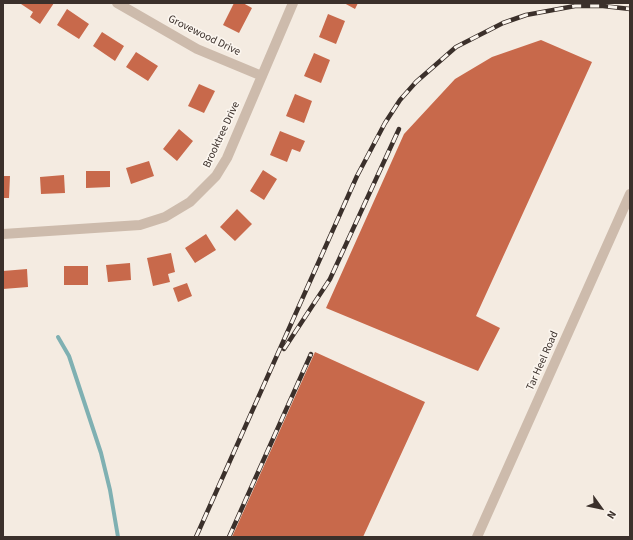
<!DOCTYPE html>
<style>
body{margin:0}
#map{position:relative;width:633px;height:540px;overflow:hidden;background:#f4ebe1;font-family:"Source Sans 3",sans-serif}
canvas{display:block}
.frame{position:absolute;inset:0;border:4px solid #3b302b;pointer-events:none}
.north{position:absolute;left:581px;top:488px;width:40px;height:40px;-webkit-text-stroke:3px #fbf5ee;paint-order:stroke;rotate:123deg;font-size:11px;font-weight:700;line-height:16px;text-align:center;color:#3b302b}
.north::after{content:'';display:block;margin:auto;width:14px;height:18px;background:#3b302b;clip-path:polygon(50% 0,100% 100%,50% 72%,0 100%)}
</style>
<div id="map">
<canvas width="633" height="540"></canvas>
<div class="frame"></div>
<div class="north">N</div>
</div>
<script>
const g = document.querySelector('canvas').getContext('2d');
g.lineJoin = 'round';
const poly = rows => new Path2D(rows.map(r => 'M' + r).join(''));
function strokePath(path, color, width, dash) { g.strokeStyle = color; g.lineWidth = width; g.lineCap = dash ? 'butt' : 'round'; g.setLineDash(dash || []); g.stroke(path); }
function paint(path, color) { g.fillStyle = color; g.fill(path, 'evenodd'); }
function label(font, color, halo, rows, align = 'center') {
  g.font = font + ' "Source Sans 3",sans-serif'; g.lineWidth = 3.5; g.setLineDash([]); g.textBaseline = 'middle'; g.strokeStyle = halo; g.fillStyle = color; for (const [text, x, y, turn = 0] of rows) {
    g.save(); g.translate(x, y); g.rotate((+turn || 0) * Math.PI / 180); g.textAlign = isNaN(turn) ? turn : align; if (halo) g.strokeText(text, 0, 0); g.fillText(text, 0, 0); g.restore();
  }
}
strokePath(poly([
 [58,337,69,356,101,453,110,490,118,537]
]), '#7fb0b2', 4);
paint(poly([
 [21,3,54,3,40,24,30,17,33,12,21,4],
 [234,3,243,3,252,8,239,33,223,25],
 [344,3,358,3,355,9],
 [67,9,89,24,79,39,57,25],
 [328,14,345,21,336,44,319,37],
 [102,32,124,46,115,61,93,46],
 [541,40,592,62,476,316,500,328,478,371,326,308,404,134,455,79,492,57],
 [136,52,158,66,148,81,126,67],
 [314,53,330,60,321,83,304,76],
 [199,84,215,91,204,113,188,106],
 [295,94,312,101,304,123,286,116],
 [179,129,193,141,177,161,163,149],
 [280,131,305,141,300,152,292,149,287,162,270,155],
 [149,161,154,176,131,184,126,168],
 [263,170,277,179,264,200,250,191],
 [86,171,110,171,110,187,86,188],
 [64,175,65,193,41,194,40,177],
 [3,176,10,176,9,198,3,198],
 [237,209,252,224,235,241,220,227],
 [206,234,216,250,195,263,185,248],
 [171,253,175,272,168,274,170,282,153,286,147,258],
 [130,263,131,280,108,282,106,265],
 [64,266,88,266,88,285,64,285],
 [27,269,28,287,3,289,3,271],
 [187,283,192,296,178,302,173,288],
 [315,352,425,402,363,537,232,537]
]), '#c8694b');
strokePath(poly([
 [117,3,197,49,262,76],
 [3,234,140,225,165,217,190,202,216,176,227,158,293,3],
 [477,537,630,194]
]), '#cdbbac', 10);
const rail = poly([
 [284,349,330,279,399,129],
 [196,537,357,176,385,123,400,100,416,82,456,47,503,23,526,15,575,6,603,6,630,9],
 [229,537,311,354]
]);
strokePath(rail, '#3b302b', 4.5);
strokePath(rail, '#fbf5ee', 3, [9]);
label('11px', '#3b302b', '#fbf5ee', [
 ["Grovewood Drive",204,36,26],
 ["Brooktree Drive",222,135,-65],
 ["Tar Heel Road",543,361,-66]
]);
</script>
